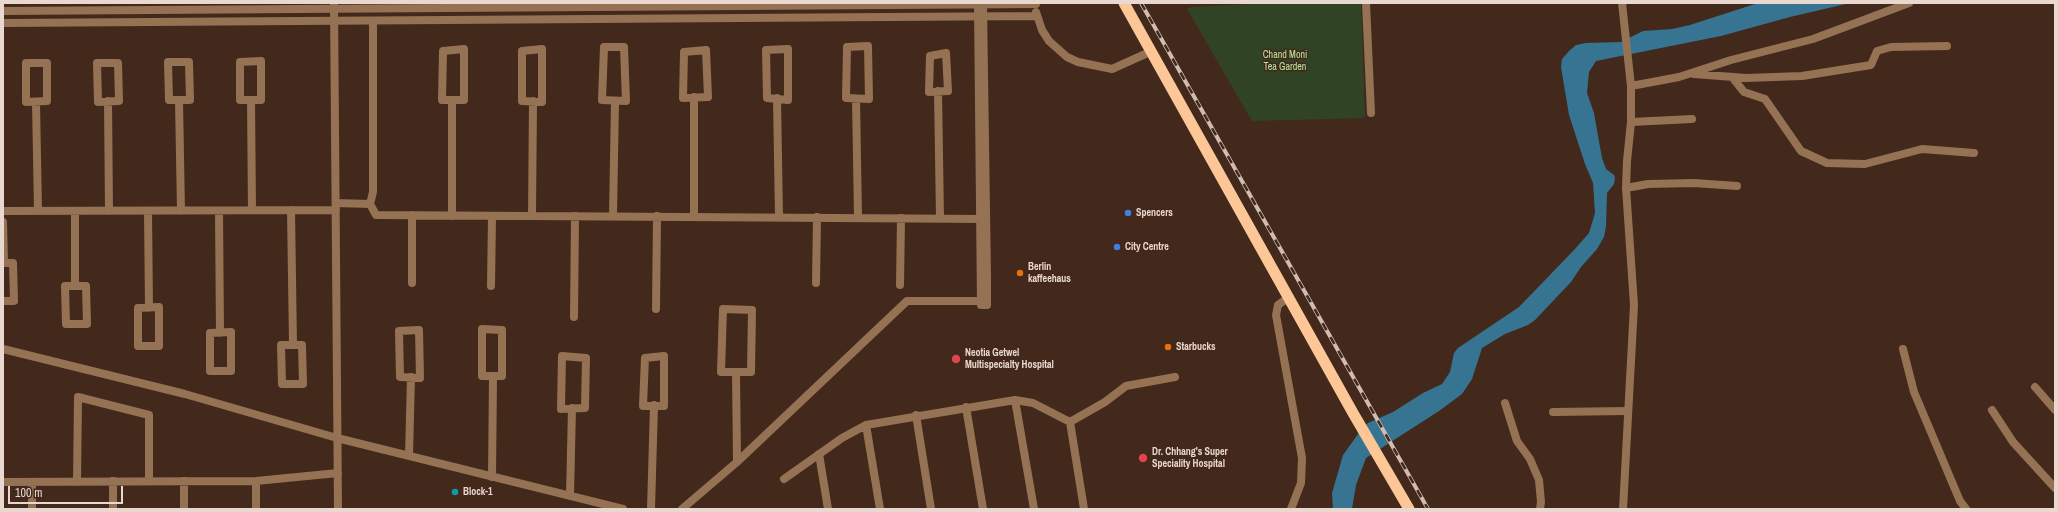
<!DOCTYPE html>
<style>
body{margin:0}
#map{position:relative;width:2058px;height:512px;overflow:hidden;background:#43281c;font-family:"Archivo Narrow",sans-serif}
canvas{display:block}
.frame{position:absolute;inset:0;border:4px solid #e9d8d0;pointer-events:none}
.scale{position:absolute;left:8px;top:486px;width:115px;height:18px;box-sizing:border-box;border:2px solid #e9d8d0;border-top:0;padding-left:5px;font-size:12px;line-height:14px;white-space:nowrap;color:#e9d8d0;-webkit-text-stroke:3px #43281c;paint-order:stroke}
</style>
<div id="map">
<canvas width="2058" height="512"></canvas>
<div class="frame"></div>
<div class="scale">100 m</div>
</div>
<script>
const g = document.querySelector('canvas').getContext('2d');
g.lineJoin = 'round';
function paint(path, color) { g.fillStyle = color; g.fill(path, 'evenodd'); }
const poly = rows => new Path2D(rows.map(r => 'M' + r).join(''));
function strokePath(path, color, width, dash) { g.strokeStyle = color; g.lineWidth = width; g.lineCap = dash ? 'butt' : 'round'; g.setLineDash(dash || []); g.stroke(path); }
function label(font, color, halo, rows, align = 'center') {
  g.font = font + ' "Archivo Narrow",sans-serif'; g.lineWidth = 3; g.setLineDash([]); g.textBaseline = 'middle'; g.strokeStyle = halo; g.fillStyle = color; for (const [text, x, y, turn = 0] of rows) {
    g.save(); g.translate(x, y); g.rotate((+turn || 0) * Math.PI / 180); g.textAlign = isNaN(turn) ? turn : align; if (halo) g.strokeText(text, 0, 0); g.fillText(text, 0, 0); g.restore();
  }
}
paint(poly([
 [1272,3,1361,3,1365,118,1252,121,1187,9,1191,7]
]), '#304425');
paint(poly([
 [1758,3,1850,3,1790,17,1721,36,1596,61,1589,72,1587,93,1594,113,1602,158,1606,169,1614,175,1615,178,1614,184,1607,193,1606,226,1604,237,1597,249,1581,267,1571,282,1535,320,1528,325,1505,334,1482,348,1472,379,1462,394,1439,411,1366,458,1356,485,1352,509,1333,509,1332,493,1343,455,1361,430,1368,423,1393,412,1423,393,1442,384,1450,372,1454,353,1458,348,1519,307,1574,250,1589,233,1595,213,1593,183,1585,164,1569,115,1561,67,1562,59,1569,51,1576,45,1586,43,1621,42,1643,31,1672,29,1690,25]
]), '#377491');
strokePath(poly([
 [334,3,338,509],
 [1366,3,1371,113],
 [978,5,981,305,987,305,987,277,983,5],
 [868,46,869,99,846,98,847,47,868,46],
 [604,47,624,47,626,101,602,100,604,47],
 [464,49,464,100,442,100,443,51,464,49],
 [542,49,542,102,522,101,522,51,542,49],
 [788,49,788,100,767,98,766,50,788,49],
 [706,50,708,97,683,98,684,52,706,50],
 [946,53,948,91,929,92,930,56,946,53],
 [261,61,261,100,240,100,240,62,261,61],
 [168,62,189,62,190,100,169,100,168,62],
 [26,63,47,63,47,101,26,102,26,63],
 [97,63,118,63,119,101,98,102,97,63],
 [1694,74,1746,78,1802,76,1871,65,1877,51,1891,47,1947,46],
 [1732,77,1744,92,1765,99,1801,151,1827,163,1865,164,1922,149,1974,153],
 [1631,86,1679,77,1731,60,1813,39,1909,3],
 [938,91,940,218],
 [694,97,694,217],
 [777,98,779,217],
 [856,99,858,217],
 [179,100,181,211],
 [251,100,252,210],
 [452,100,452,216],
 [108,101,109,211],
 [36,102,38,211],
 [1631,122,1692,119],
 [1626,188,1648,184,1694,183,1737,186],
 [336,203,370,204,376,215,986,219],
 [370,204,373,192,373,21],
 [291,210,293,345],
 [3,211,336,210],
 [75,211,75,286],
 [148,211,149,308],
 [219,211,220,333],
 [532,216,533,101],
 [613,216,615,101],
 [3,222,4,263],
 [3,263,13,263,14,301,3,301],
 [412,283,412,215],
 [816,283,817,217],
 [900,285,901,218],
 [65,286,86,286,87,324,66,324,65,286],
 [491,286,492,216],
 [1289,297,1278,305,1276,315,1302,458,1301,483,1291,509],
 [159,307,159,346,138,346,138,308,159,307],
 [656,309,657,216],
 [723,309,752,310,751,372,721,372,723,309],
 [574,317,575,216],
 [482,329,502,330,502,376,482,376,482,329],
 [419,330,420,378,400,377,399,331,419,330],
 [231,332,231,371,210,371,210,333,231,332],
 [281,345,302,345,303,384,282,384,281,345],
 [3,349,185,394,337,438,623,509],
 [1903,349,1914,392,1960,501,1966,509],
 [562,356,586,358,585,408,561,409,562,356],
 [664,356,664,406,643,406,645,358,664,356],
 [736,372,737,462],
 [2035,387,2055,410],
 [1015,400,1034,509],
 [1505,403,1517,441,1530,459,1539,480,1541,502,1540,509],
 [966,407,983,509],
 [1992,410,2013,442,2055,488],
 [1553,412,1628,411],
 [916,415,931,509],
 [1070,422,1105,402,1126,386,1175,377],
 [1070,422,1084,509],
 [866,425,880,509],
 [819,454,828,509],
 [409,456,411,377],
 [492,477,493,376],
 [784,479,842,438,866,425,1015,400,1033,403,1070,422],
 [113,481,113,509],
 [184,481,184,509],
 [256,481,256,509],
 [3,482,256,481,338,473],
 [32,482,32,509],
 [77,482,78,397,149,415,149,481],
 [570,496,572,408],
 [651,509,654,405],
 [682,509,737,462,907,301,981,301]
]), '#957254', 8);
strokePath(poly([
 [1622,3,1631,86,1631,122,1627,161,1626,188,1634,305,1623,509],
 [3,11,1036,4],
 [1036,12,1042,30,1049,41,1067,57,1078,62,1112,69,1152,51],
 [3,23,1037,16]
]), '#957254', 8);
strokePath(poly([
 [1124,3,1353,413,1409,509]
]), '#fcc697', 11);
const rail = poly([
 [1141,3,1428,509]
]);
strokePath(rail, '#cfbdb4', 4);
strokePath(rail, '#43281c', 2.5, [8]);
for (const [x, y, r, color] of [
 [1128,213,4,"#3f7fe0"],
 [1117,247,4,"#3f7fe0"],
 [1020,273,4,"#e8710a"],
 [1168,347,4,"#e8710a"],
 [956,359,5,"#e0444e"],
 [1143,458,5,"#e0444e"],
 [455,492,4,"#0f9aa8"]
]) { const dot = new Path2D(); dot.arc(x, y, r, 0, 2 * Math.PI); g.fillStyle = color; g.fill(dot); strokePath(dot, '#43281c', 1.5); }
label('10px', '#b5e59d', '#43281c', [
 ["Chand Moni",1285,55],
 ["Tea Garden",1285,67]
]);
label('bold 10px', '#e9d8d0', '#43281c', [
 ["Spencers",1136,213],
 ["City Centre",1125,247],
 ["Berlin",1028,267],
 ["kaffeehaus",1028,279],
 ["Starbucks",1176,347],
 ["Neotia Getwel",965,353],
 ["Multispecialty Hospital",965,365],
 ["Dr. Chhang's Super",1152,452],
 ["Speciality Hospital",1152,464],
 ["Block-1",463,492]
], 'left');
</script>
